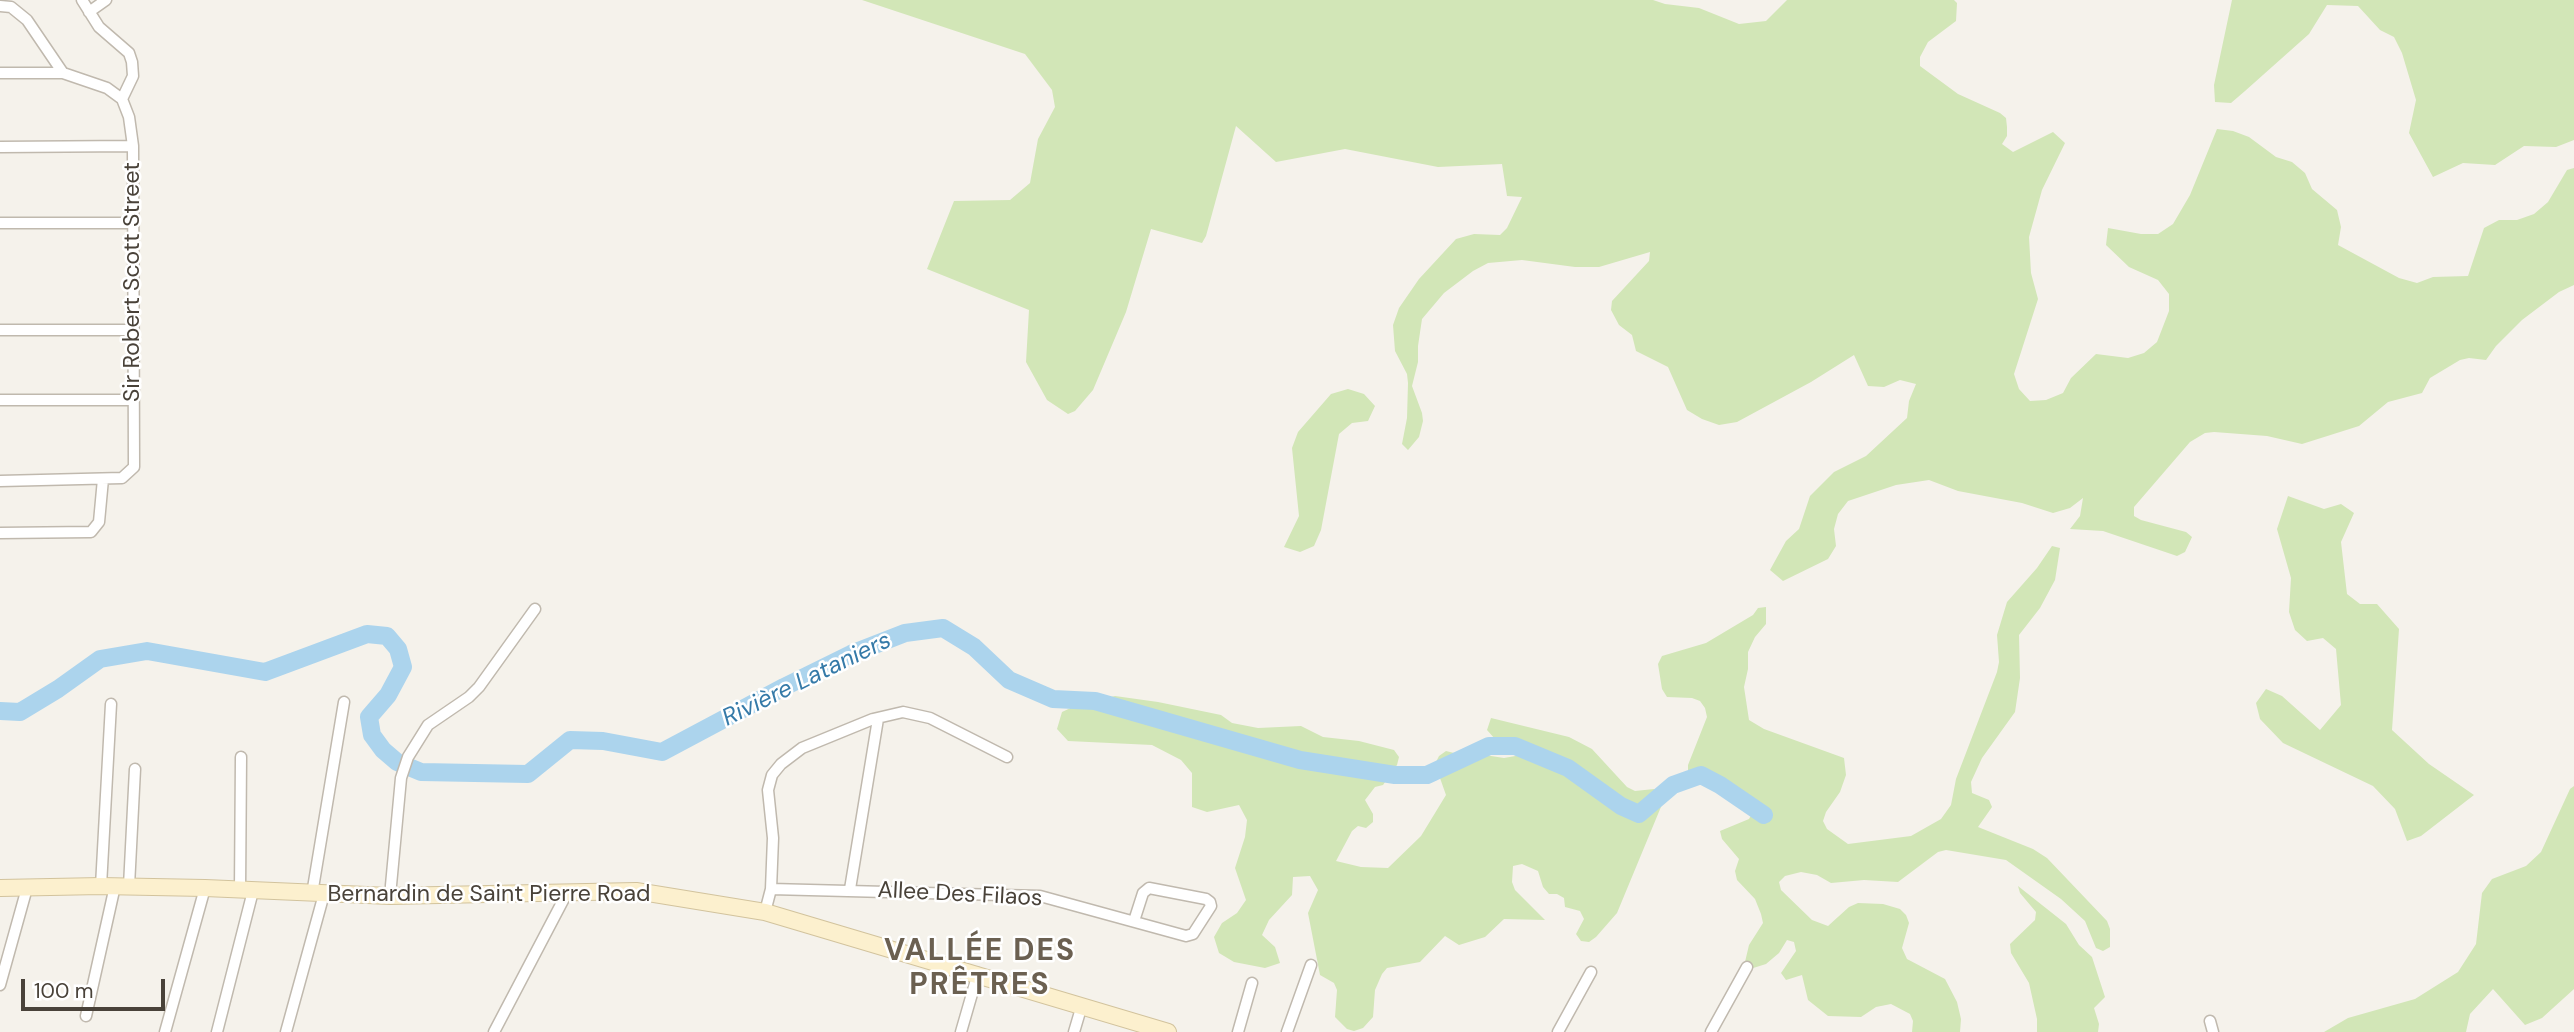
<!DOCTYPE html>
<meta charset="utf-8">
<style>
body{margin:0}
#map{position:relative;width:2574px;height:1032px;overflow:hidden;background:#f5f2eb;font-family:"DM Sans",sans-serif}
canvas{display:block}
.scale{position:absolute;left:21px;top:979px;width:144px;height:32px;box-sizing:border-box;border:4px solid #494239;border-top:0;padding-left:9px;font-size:21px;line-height:24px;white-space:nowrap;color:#494239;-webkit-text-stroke:5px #fff;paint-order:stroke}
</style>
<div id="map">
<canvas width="2574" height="1032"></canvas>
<div class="scale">100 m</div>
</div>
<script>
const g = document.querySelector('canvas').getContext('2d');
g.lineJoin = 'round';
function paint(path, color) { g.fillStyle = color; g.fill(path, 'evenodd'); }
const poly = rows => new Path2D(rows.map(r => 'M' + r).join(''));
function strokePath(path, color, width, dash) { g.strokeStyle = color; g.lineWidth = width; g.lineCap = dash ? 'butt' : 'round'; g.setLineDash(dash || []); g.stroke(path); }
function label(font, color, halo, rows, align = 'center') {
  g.font = font + ' "DM Sans",sans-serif'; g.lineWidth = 5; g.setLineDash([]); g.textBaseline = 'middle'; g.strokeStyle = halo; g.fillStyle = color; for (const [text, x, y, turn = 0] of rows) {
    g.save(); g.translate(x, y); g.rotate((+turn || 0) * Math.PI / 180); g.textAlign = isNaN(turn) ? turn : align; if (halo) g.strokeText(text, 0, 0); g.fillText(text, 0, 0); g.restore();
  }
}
paint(poly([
 [862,0,1653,0,1665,4,1699,8,1739,24,1766,21,1787,0,1954,0,1957,3,1956,21,1928,42,1920,57,1920,66,1958,94,2000,113,2006,118,2007,127,2007,136,2002,144,2013,152,2053,132,2065,143,2042,190,2029,237,2031,273,2038,299,2014,374,2019,389,2030,401,2046,400,2063,393,2071,378,2096,354,2128,358,2144,353,2157,342,2169,311,2169,294,2158,280,2129,267,2106,245,2108,228,2141,234,2158,234,2173,224,2190,195,2217,129,2233,131,2249,137,2276,157,2292,162,2305,173,2312,189,2337,210,2341,227,2338,245,2399,278,2417,283,2433,277,2468,276,2484,228,2499,220,2517,220,2534,214,2548,202,2567,170,2574,168,2574,285,2559,292,2522,320,2496,346,2486,360,2469,358,2460,360,2430,378,2422,393,2388,402,2359,426,2302,444,2267,436,2214,432,2205,433,2190,442,2134,507,2134,516,2141,520,2186,532,2192,537,2185,552,2177,556,2103,531,2070,529,2080,516,2083,498,2070,508,2053,513,2022,503,1958,491,1929,480,1896,485,1848,501,1838,514,1834,529,1836,546,1828,559,1783,581,1770,570,1786,541,1799,529,1810,496,1834,472,1866,456,1907,418,1909,401,1916,384,1900,380,1884,387,1868,386,1854,355,1811,382,1737,422,1719,425,1702,419,1687,410,1668,367,1636,351,1632,335,1619,325,1611,310,1612,301,1649,261,1650,252,1599,267,1575,267,1522,260,1488,263,1473,271,1444,293,1422,319,1418,346,1418,362,1412,386,1422,413,1423,421,1419,437,1408,450,1402,444,1407,418,1408,383,1407,374,1395,351,1393,325,1399,308,1419,279,1456,239,1474,234,1500,235,1507,228,1522,197,1507,196,1502,164,1438,167,1345,149,1276,162,1236,126,1206,236,1202,243,1151,229,1126,312,1093,390,1075,411,1068,414,1047,400,1026,362,1029,310,927,269,954,201,1010,200,1030,183,1038,139,1055,107,1052,90,1025,54],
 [2232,0,2574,0,2574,140,2556,147,2524,146,2495,165,2463,163,2433,177,2409,133,2416,100,2402,53,2394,37,2380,30,2358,6,2327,5,2309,34,2245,91,2231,103,2215,102,2214,85],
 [1348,389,1364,394,1375,406,1368,421,1352,423,1339,434,1321,530,1314,546,1300,552,1284,547,1299,516,1292,448,1298,432,1331,394],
 [2288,496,2324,509,2341,504,2354,513,2341,542,2347,594,2360,604,2377,604,2399,629,2392,730,2429,764,2474,795,2421,836,2407,841,2395,809,2373,786,2283,743,2260,719,2256,703,2266,689,2282,696,2320,730,2341,705,2336,649,2323,638,2307,641,2295,630,2289,612,2291,578,2277,529],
 [2052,546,2060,548,2055,580,2040,608,2019,635,2020,678,2015,712,1982,758,1971,782,1972,793,1989,800,1992,807,1978,827,2033,849,2047,858,2107,921,2110,929,2110,947,2103,951,2096,948,2085,921,2061,899,2006,860,1946,850,1938,852,1898,882,1864,880,1831,883,1817,875,1801,872,1785,876,1779,882,1781,890,1812,920,1828,926,1849,907,1858,903,1883,904,1900,909,1906,915,1909,923,1902,948,1907,959,1945,979,1957,1002,1961,1019,1960,1032,1912,1032,1913,1021,1910,1014,1891,1004,1876,1007,1861,1017,1828,1016,1808,1000,1802,975,1786,980,1781,973,1796,951,1794,942,1787,940,1779,953,1766,964,1750,969,1745,962,1749,945,1763,923,1761,914,1755,899,1737,880,1735,871,1739,859,1722,839,1720,831,1749,819,1755,808,1723,781,1704,773,1688,774,1688,765,1707,717,1705,708,1700,701,1692,698,1667,697,1662,689,1658,664,1662,656,1706,643,1753,615,1758,608,1766,607,1766,624,1755,637,1748,652,1748,669,1744,687,1749,720,1764,729,1844,758,1846,775,1840,792,1826,812,1823,821,1827,829,1848,844,1911,836,1941,819,1951,805,1956,779,1997,672,1999,662,1997,635,2007,602,2037,568],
 [1115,696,1158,702,1221,715,1232,723,1258,728,1301,726,1323,737,1359,741,1394,750,1399,757,1397,765,1383,785,1375,787,1365,800,1373,814,1373,822,1366,828,1358,826,1352,831,1336,861,1361,867,1388,868,1421,836,1446,795,1435,764,1439,756,1446,751,1462,755,1478,754,1504,758,1521,755,1532,749,1524,744,1495,739,1487,730,1491,718,1569,737,1592,749,1627,787,1635,791,1654,789,1661,794,1663,802,1617,913,1596,937,1589,942,1581,941,1576,934,1584,919,1580,911,1565,907,1564,898,1557,894,1549,894,1543,887,1538,871,1522,864,1513,866,1512,882,1515,890,1545,920,1504,919,1485,937,1459,945,1445,936,1420,962,1387,968,1382,974,1375,990,1373,1017,1363,1028,1354,1031,1347,1029,1335,1017,1337,990,1334,983,1320,975,1308,913,1318,890,1310,876,1293,877,1292,895,1269,920,1262,935,1275,947,1280,963,1265,968,1234,962,1219,953,1214,937,1222,923,1237,913,1246,900,1235,868,1245,837,1247,820,1239,805,1207,812,1192,807,1192,773,1181,760,1152,745,1068,741,1057,729,1062,712,1077,705],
 [2574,786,2574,989,2542,1018,2525,1025,2493,989,2470,1014,2466,1032,2324,1032,2348,1018,2415,999,2458,972,2476,944,2482,893,2492,879,2526,866,2541,852,2570,789],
 [2018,886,2066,924,2079,945,2092,957,2105,997,2094,1008,2099,1024,2098,1032,2037,1032,2037,1019,2029,983,2011,953,2010,944,2035,920,2036,912,2020,893]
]), '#d2e6b7');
strokePath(poly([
 [0,711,20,712,58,689,100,659,147,651,265,672,367,634,387,636,398,649,403,667,388,695,369,717,372,735,383,750,397,762,421,772,528,774,570,740,603,741,662,752,784,687,851,654,905,633,943,628,974,647,1009,680,1053,699,1095,701,1300,760,1395,775,1427,775,1489,746,1515,746,1568,768,1621,806,1639,814,1673,785,1701,775,1720,785,1764,815]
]), '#acd4ed', 18);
const minor = poly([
 [82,0,99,27,129,53,132,62,133,76,122,99],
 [0,6,11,7,27,20,63,73],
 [89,12,106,0],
 [0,73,63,73,107,88,122,99,129,117,133,146,134,467,122,478,0,481],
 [0,147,133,146],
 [0,223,132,223],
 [0,330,132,330],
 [0,400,133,400],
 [0,533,91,532,99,522,103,479],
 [101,886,111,704],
 [129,886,135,769],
 [771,889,1040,896,1186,936,1193,934,1211,906,1210,902,1206,899,1149,888,1143,893,1134,921],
 [850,889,878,719],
 [240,890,241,757],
 [312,894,344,702],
 [390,896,401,778,408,757,428,725,469,697,479,687,535,609],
 [765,912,771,889,773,838,768,790,772,775,781,764,802,748,873,719,903,712,930,718,1007,757],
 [0,985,27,888],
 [86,1016,115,886],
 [2210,1021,2213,1032],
 [165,1032,205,888],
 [217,1032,253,891],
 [286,1032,324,894],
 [494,1032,568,891],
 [961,1032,978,973],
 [1074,1032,1082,1005],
 [1238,1032,1252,983],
 [1287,1032,1311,965],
 [1558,1032,1591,972],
 [1711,1032,1747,967]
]);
const secondary = poly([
 [0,888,101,886,205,888,390,896,636,891,765,912,1168,1032]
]);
strokePath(minor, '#c0b9ae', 13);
strokePath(secondary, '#d2c39d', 18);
strokePath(minor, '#fff', 10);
strokePath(secondary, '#fcf0ce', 16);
label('23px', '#494239', '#fff', [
 ["Sir Robert Scott Street",133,282,-90],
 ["Bernardin de Saint Pierre Road",489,895],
 ["Allee Des Filaos",960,895,3]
]);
label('italic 24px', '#357aa8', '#fff', [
 ["Rivière Lataniers",807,680,-26]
]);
g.letterSpacing = '2px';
label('bold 30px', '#6b6051', '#fff', [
 ["VALLÉE DES",980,952],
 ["PRÊTRES",980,986]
]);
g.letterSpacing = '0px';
</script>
